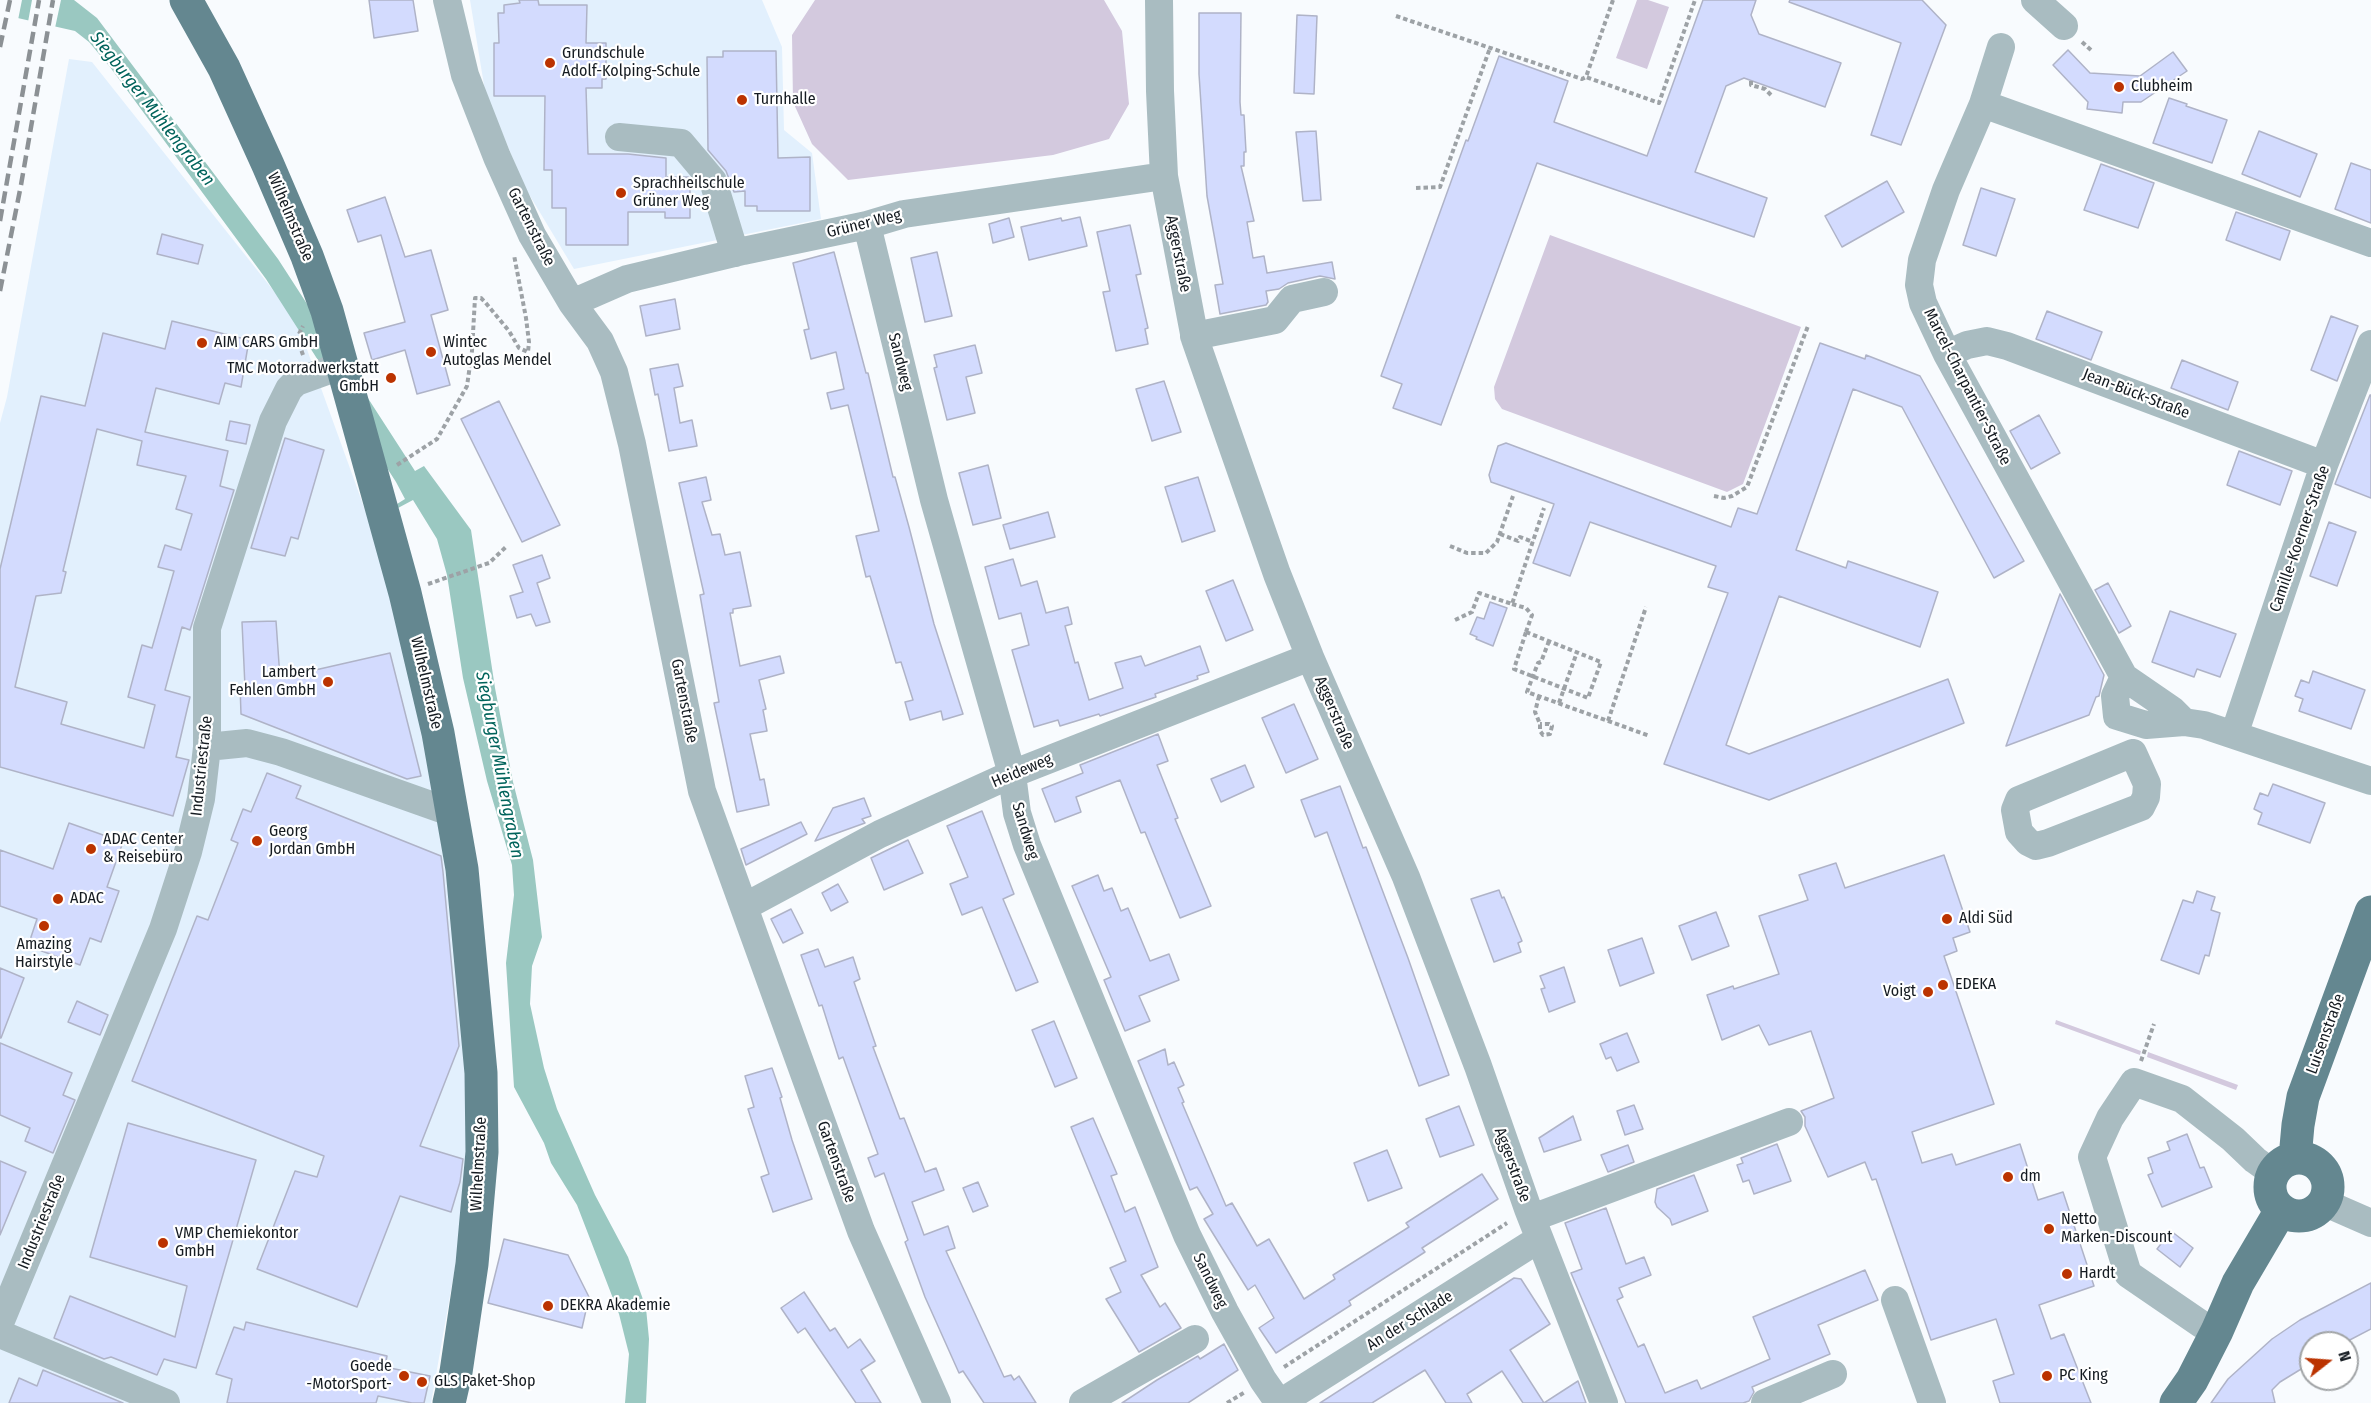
<!DOCTYPE html>
<meta charset="utf-8">
<style>
body{margin:0}
#map{position:relative;width:2371px;height:1403px;overflow:hidden;background:#f8fbfe;font-family:"Fira Sans Condensed",sans-serif}
canvas{display:block}
.north{position:absolute;left:2299px;top:1331px;width:60px;height:60px;box-sizing:border-box;background:#fff;border:2px solid #a1a4a6;border-radius:50%;rotate:73deg;font-size:16px;font-weight:700;line-height:24px;text-align:center;color:#151b21}
.north::after{content:'';display:block;margin:auto;width:21px;height:27px;background:#b30;clip-path:polygon(50% 0,100% 100%,50% 72%,0 100%)}
</style>
<div id="map">
<canvas width="2371" height="1403"></canvas>
<div class="north">N</div>
</div>
<script>
const g = document.querySelector('canvas').getContext('2d');
g.lineJoin = 'round';
function paint(path, color) { g.fillStyle = color; g.fill(path, 'evenodd'); }
const poly = rows => new Path2D(rows.map(r => 'M' + r).join(''));
function strokePath(path, color, width, dash) { g.strokeStyle = color; g.lineWidth = width; g.lineCap = dash ? 'butt' : 'round'; g.setLineDash(dash || []); g.stroke(path); }
function label(font, color, halo, rows, align = 'center') {
  g.font = font + ' "Fira Sans Condensed",sans-serif'; g.lineWidth = 4.5; g.setLineDash([]); g.textBaseline = 'middle'; g.strokeStyle = halo; g.fillStyle = color; for (const [text, x, y, turn = 0] of rows) {
    g.save(); g.translate(x, y); g.rotate((+turn || 0) * Math.PI / 180); g.textAlign = isNaN(turn) ? turn : align; if (halo) g.strokeText(text, 0, 0); g.fillText(text, 0, 0); g.restore();
  }
}
paint(poly([
 [470,0,762,0,782,47,784,130,812,153,821,219,574,269,524,186,485,91],
 [69,59,92,62,296,319,373,532,429,731,449,859,473,1166,431,1403,0,1403,0,423,7,397]
]), '#e2f0fd');
paint(poly([
 [815,0,1104,0,1122,31,1129,104,1109,139,1053,155,848,180,812,144,793,102,792,35],
 [1637,0,1648,0,1669,7,1647,69,1616,58],
 [1550,235,1801,327,1743,484,1727,492,1502,409,1495,399,1494,387],
 [2056,1020,2141,1051,2140,1055,2055,1024],
 [2148,1052,2238,1085,2236,1090,2147,1057]
]), '#d3c9de');
paint(poly([
 [0,0,74,0,97,18,278,259,415,471,424,466,471,530,495,688,513,782,533,860,542,937,532,966,530,1004,544,1068,557,1109,595,1195,628,1257,646,1308,649,1339,646,1403,625,1403,629,1354,619,1314,577,1205,551,1163,544,1143,514,1087,506,963,514,895,512,865,487,781,463,678,447,575,437,539,413,500,398,508,397,504,405,499,396,482,266,279,110,67,89,42,75,31,0,14]
]), '#9ac8c1');
paint(poly([
 [0,0,22,0,18,20,0,16],
 [32,0,61,0,55,28,28,22]
]), '#f8fbfe');
const building = poly([
 [369,0,413,0,418,31,374,38,369,0],
 [519,0,538,0,539,5,587,5,586,43,606,43,606,79,602,79,602,88,586,88,588,154,628,154,666,158,666,177,688,177,690,179,690,218,665,218,665,212,628,212,628,245,566,245,566,208,552,208,552,170,544,170,545,96,494,96,494,43,499,43,498,13,504,13,504,5,520,3,519,0],
 [1703,0,1756,0,1751,15,1759,34,1841,63,1825,107,1744,78,1726,86,1695,172,1767,198,1754,237,1537,163,1441,425,1393,408,1402,384,1381,376,1466,140,1468,141,1499,56,1568,81,1554,122,1647,156,1703,0],
 [1790,0,1922,0,1946,25,1901,145,1871,135,1901,43,1789,2,1790,0],
 [1199,13,1241,13,1240,102,1241,115,1244,115,1246,152,1244,152,1244,166,1241,166,1254,221,1247,222,1253,258,1264,256,1267,273,1332,262,1335,279,1320,276,1288,283,1279,289,1266,291,1268,302,1266,305,1220,314,1215,285,1223,284,1207,196,1199,74,1199,13],
 [1297,15,1317,16,1314,94,1294,93,1297,15],
 [2068,50,2090,73,2140,76,2173,52,2187,71,2141,102,2123,102,2122,113,2087,109,2088,102,2053,65,2068,50],
 [723,51,776,51,778,158,810,157,810,211,757,211,757,206,745,206,745,191,734,192,726,171,708,150,707,57,723,57,723,51],
 [2169,98,2187,104,2186,106,2227,120,2212,163,2153,143,2169,98],
 [1316,131,1321,200,1303,201,1296,132,1316,131],
 [2259,131,2317,154,2300,197,2242,174,2259,131],
 [2351,163,2371,170,2371,223,2335,209,2351,163],
 [2101,164,2154,183,2138,228,2084,210,2101,164],
 [1887,181,1904,212,1842,247,1825,216,1887,181],
 [1981,188,2015,199,1996,256,1963,245,1981,188],
 [385,197,405,257,431,250,448,310,431,315,450,385,417,394,405,350,372,360,364,333,405,322,381,235,358,242,347,210,385,197],
 [2236,212,2290,231,2280,260,2226,240,2236,212],
 [1080,217,1087,246,1029,260,1021,227,1061,218,1062,221,1080,217],
 [1009,218,1014,237,993,243,989,224,1009,218],
 [1130,225,1141,274,1136,275,1148,328,1145,329,1148,344,1116,351,1103,292,1110,291,1097,232,1130,225],
 [162,234,203,245,198,264,157,254,162,234],
 [834,252,866,373,868,373,893,477,895,477,909,527,934,624,963,714,943,720,941,711,910,720,905,702,913,700,901,662,896,663,870,576,866,577,856,536,879,531,848,405,831,409,827,393,844,389,836,352,811,359,804,330,809,329,793,263,834,252],
 [937,252,952,316,925,322,911,258,937,252],
 [675,299,680,329,646,336,640,306,675,299],
 [2047,311,2102,332,2091,360,2036,339,2047,311],
 [2331,316,2358,326,2337,381,2311,370,2331,316],
 [172,321,249,340,241,387,225,383,219,404,156,388,145,432,228,451,220,486,234,490,190,630,182,627,165,690,190,697,176,757,189,760,173,816,0,767,0,569,41,396,85,406,103,333,165,349,172,321],
 [97,429,142,441,137,465,186,476,176,509,192,514,181,550,165,545,158,567,174,571,152,648,142,645,128,697,155,705,144,748,61,724,67,702,15,687,36,596,61,593,66,572,63,571,97,429],
 [1820,343,1865,359,1866,355,1920,376,2024,561,1994,578,1902,407,1853,389,1796,550,1846,568,1848,561,1938,592,1920,647,1779,596,1726,745,1749,754,1948,679,1964,723,1769,800,1664,764,1728,593,1708,587,1716,566,1590,522,1570,576,1533,563,1554,504,1491,482,1489,475,1498,446,1506,443,1731,527,1738,508,1757,514,1820,343],
 [975,345,982,373,966,377,975,413,947,420,934,368,937,367,934,355,975,345],
 [2182,360,2238,382,2228,410,2171,388,2182,360],
 [678,364,683,386,674,388,680,423,692,420,697,446,669,451,658,394,655,395,650,369,678,364],
 [1164,381,1181,432,1152,441,1136,389,1164,381],
 [2370,395,2371,395,2371,498,2335,484,2370,395],
 [499,401,560,525,522,542,461,419,499,401],
 [2039,415,2060,453,2031,469,2010,431,2039,415],
 [230,421,250,425,246,444,226,440,230,421],
 [285,438,324,450,298,539,291,537,285,556,251,548,285,438],
 [2239,451,2292,471,2280,505,2227,485,2239,451],
 [988,465,1001,518,973,525,959,473,988,465],
 [706,477,711,500,702,502,712,535,720,534,725,555,740,552,751,606,733,609,733,613,730,613,740,666,780,656,784,673,759,680,766,709,763,710,767,731,750,734,760,780,764,779,769,805,737,812,714,703,719,702,700,595,704,594,679,483,706,477],
 [1198,477,1215,531,1182,542,1165,487,1198,477],
 [1048,512,1055,537,1010,549,1003,525,1048,512],
 [2329,522,2356,532,2337,586,2310,576,2329,522],
 [542,555,550,578,537,583,550,622,536,626,531,614,517,618,510,596,523,592,513,565,542,555],
 [1013,559,1021,586,1037,581,1046,613,1068,607,1072,624,1065,626,1075,663,1078,662,1089,700,1123,688,1115,663,1141,656,1145,666,1200,646,1209,672,1197,676,1198,679,1155,694,1156,697,1100,716,1099,714,1060,726,1058,720,1034,727,1012,650,1029,645,1021,613,999,619,985,567,1013,559],
 [1233,580,1253,630,1226,641,1206,591,1233,580],
 [2108,583,2131,626,2119,633,2095,590,2108,583],
 [2060,594,2104,675,2099,696,2096,697,2089,715,2006,746,2060,594],
 [1490,602,1507,608,1493,646,1476,639,1477,637,1470,634,1477,617,1484,619,1490,602],
 [2170,611,2236,634,2220,677,2197,669,2194,677,2152,662,2170,611],
 [276,621,280,678,390,653,421,776,407,779,241,714,240,686,245,687,242,622,276,621],
 [2313,671,2365,690,2351,729,2299,711,2303,699,2295,696,2301,680,2309,683,2313,671],
 [1294,704,1318,759,1286,773,1262,718,1294,704],
 [1158,734,1168,761,1157,765,1178,818,1175,819,1211,906,1180,918,1145,832,1141,833,1120,780,1076,797,1081,812,1055,822,1042,789,1083,773,1080,765,1158,734],
 [1245,765,1254,787,1221,802,1211,779,1245,765],
 [267,773,301,786,296,798,441,856,443,872,459,1046,420,1146,463,1159,460,1182,451,1212,400,1196,357,1307,257,1269,295,1171,317,1177,324,1156,132,1081,197,916,208,920,238,843,231,840,243,809,251,812,267,773],
 [2273,784,2325,803,2310,843,2258,824,2262,813,2254,809,2260,793,2268,796,2273,784],
 [1340,786,1363,848,1366,847,1408,958,1449,1075,1419,1086,1327,832,1315,837,1301,800,1340,786],
 [864,798,871,816,862,819,865,823,815,841,833,808,864,798],
 [982,811,1014,894,1003,899,1038,982,1016,991,982,907,962,915,950,884,968,877,947,826,982,811],
 [801,822,807,834,746,865,741,849,801,822],
 [69,823,123,842,107,887,119,891,101,942,90,938,80,965,28,946,37,919,0,906,0,850,53,869,69,823],
 [908,840,923,873,884,890,871,858,908,840],
 [1944,855,1970,932,1953,938,1957,951,1944,956,1994,1104,1912,1132,1922,1163,1952,1154,1956,1165,2020,1144,2038,1200,2063,1192,2094,1286,2039,1305,2051,1339,2064,1334,2091,1403,2000,1403,1993,1381,2014,1374,1996,1319,1931,1340,1876,1179,1872,1180,1865,1162,1828,1177,1805,1126,1805,1117,1801,1111,1834,1098,1811,1031,1769,1045,1759,1025,1722,1040,1707,995,1733,986,1734,989,1779,974,1759,916,1808,900,1799,875,1836,863,1845,888,1944,855],
 [1098,875,1104,891,1112,888,1121,911,1128,908,1150,961,1169,954,1179,980,1139,996,1150,1021,1125,1031,1104,980,1111,977,1072,886,1098,875],
 [838,884,848,902,831,911,822,893,838,884],
 [1499,890,1502,898,1504,897,1522,941,1518,943,1521,952,1494,962,1471,899,1499,890],
 [2197,891,2215,897,2211,910,2220,913,2209,956,2205,955,2199,974,2161,960,2183,900,2193,903,2197,891],
 [791,909,803,933,783,943,771,919,791,909],
 [1716,912,1729,946,1692,960,1679,926,1716,912],
 [1642,938,1654,973,1620,986,1608,950,1642,938],
 [818,949,825,967,853,957,860,979,854,982,876,1046,873,1047,900,1119,904,1118,925,1172,936,1168,944,1190,912,1202,924,1235,948,1226,955,1248,946,1251,1004,1377,1011,1375,1014,1380,1019,1376,1036,1403,984,1403,963,1371,959,1373,925,1297,905,1242,908,1240,884,1173,875,1177,868,1158,878,1154,843,1057,839,1059,822,1005,819,1006,801,955,818,949],
 [1564,967,1575,1002,1549,1012,1541,989,1545,988,1540,976,1564,967],
 [0,968,24,978,1,1038,0,1038,0,968],
 [77,1001,108,1015,100,1035,68,1022,77,1001],
 [1054,1021,1077,1078,1055,1087,1032,1030,1054,1021],
 [1627,1033,1639,1062,1617,1071,1611,1057,1606,1059,1600,1044,1627,1033],
 [0,1043,72,1073,63,1095,75,1100,53,1153,25,1141,30,1128,0,1115,0,1043],
 [1165,1049,1168,1065,1174,1062,1184,1085,1178,1088,1184,1102,1182,1103,1226,1206,1232,1203,1257,1246,1269,1239,1304,1299,1335,1279,1333,1275,1409,1227,1406,1223,1482,1174,1498,1199,1422,1248,1425,1252,1349,1301,1351,1305,1276,1353,1259,1328,1274,1318,1255,1285,1248,1290,1204,1219,1213,1214,1197,1187,1190,1190,1138,1061,1165,1049],
 [772,1068,782,1097,780,1098,792,1140,812,1199,773,1212,761,1177,769,1174,748,1109,754,1107,745,1076,772,1068],
 [1634,1105,1643,1129,1625,1135,1617,1111,1634,1105],
 [1459,1106,1474,1145,1440,1157,1426,1119,1459,1106],
 [1573,1116,1581,1140,1544,1152,1539,1138,1573,1116],
 [1093,1118,1117,1174,1111,1176,1125,1212,1135,1207,1158,1267,1141,1275,1160,1307,1165,1303,1181,1328,1139,1352,1106,1299,1121,1292,1110,1268,1126,1261,1071,1127,1093,1118],
 [128,1123,256,1160,196,1368,164,1359,157,1375,111,1357,104,1359,54,1338,70,1296,175,1337,187,1286,90,1257,128,1123],
 [2187,1134,2200,1168,2204,1167,2212,1187,2162,1207,2148,1175,2153,1173,2148,1158,2170,1150,2167,1142,2187,1134],
 [1777,1144,1791,1181,1754,1194,1749,1180,1743,1182,1737,1165,1743,1163,1741,1158,1777,1144],
 [1628,1145,1634,1162,1608,1172,1601,1155,1628,1145],
 [1387,1150,1402,1188,1368,1201,1354,1163,1387,1150],
 [0,1161,26,1172,0,1235,0,1161],
 [1694,1175,1708,1211,1672,1225,1670,1219,1657,1207,1655,1202,1657,1189,1694,1175],
 [978,1182,988,1206,973,1212,963,1188,978,1182],
 [1606,1208,1626,1264,1644,1257,1651,1275,1619,1288,1623,1297,1617,1300,1638,1347,1644,1344,1665,1393,1697,1380,1701,1389,1770,1359,1753,1317,1865,1270,1878,1300,1818,1325,1830,1354,1752,1387,1754,1392,1749,1401,1743,1403,1626,1403,1571,1273,1582,1269,1565,1223,1606,1208],
 [2171,1231,2193,1248,2180,1267,2157,1249,2171,1231],
 [504,1239,568,1255,589,1297,582,1328,488,1303,504,1239],
 [1514,1278,1521,1279,1550,1324,1510,1350,1544,1403,1523,1403,1502,1371,1467,1394,1472,1403,1446,1403,1425,1370,1372,1403,1320,1403,1514,1278],
 [2371,1283,2371,1329,2344,1343,2311,1343,2311,1363,2280,1382,2272,1390,2275,1403,2211,1403,2228,1379,2272,1339,2300,1320,2371,1283],
 [804,1292,830,1331,835,1328,848,1348,860,1339,875,1361,861,1370,881,1403,856,1403,805,1328,798,1333,781,1308,804,1292],
 [246,1322,387,1356,385,1367,430,1376,424,1403,412,1403,378,1396,376,1403,227,1403,232,1379,216,1374,234,1327,244,1330,246,1322],
 [1224,1344,1238,1370,1188,1403,1122,1403,1157,1380,1198,1356,1200,1359,1224,1344],
 [43,1370,123,1403,9,1403,19,1378,37,1386,43,1370],
 [1578,1381,1586,1403,1544,1403,1578,1381]
]);
paint(building, '#d3dbfe');
strokePath(building, '#afb3c7', 1.5);
strokePath(poly([
 [1613,0,1586,77,1659,103,1695,0],
 [1396,16,1582,79,1586,77],
 [2082,42,2091,50],
 [1751,81,1751,85,1765,89,1772,96],
 [1416,188,1440,187,1490,48],
 [303,355,297,338,303,326],
 [397,465,437,439,467,386,472,351,475,298,481,298,485,302,509,331,519,348,528,352,529,342,526,318,514,255],
 [1714,496,1724,498,1732,496,1747,487,1808,326],
 [1500,534,1518,541,1520,537,1533,542],
 [1450,546,1467,553,1486,553,1497,542,1513,496],
 [428,584,489,563,507,546],
 [1512,604,1526,608,1532,615,1526,632],
 [1455,620,1472,612,1479,593,1512,604,1544,508],
 [1526,632,1601,662,1588,698,1514,669,1526,632],
 [1549,641,1541,662,1538,663,1527,692,1650,736],
 [1539,696,1535,712,1540,724,1540,731,1543,735,1550,734,1552,726,1549,724,1540,724],
 [1559,703,1577,652],
 [1608,721,1646,607],
 [2141,1061,2154,1024],
 [1284,1367,1507,1223],
 [1227,1403,1245,1392]
]), '#9da2a6', 4, [4.5, 3]);
strokePath(poly([
 [447,0,465,75,497,157,532,235,572,303,600,341,614,372,632,444,702,791,861,1231,937,1403],
 [1159,0,1160,91,1164,176,1195,339,1277,574,1310,657,1406,877,1478,1066,1528,1209,1604,1403],
 [2035,0,2064,26],
 [2001,47,1983,104,1946,190,1922,260,1919,285,1923,303,1947,354,2124,677,2172,710,2184,722],
 [1983,104,2371,243],
 [619,137,681,143,713,181,735,253],
 [867,225,934,500,1012,774,1017,813,1027,845,1187,1235,1225,1312,1263,1380,1279,1403],
 [572,303,627,279,743,251,867,225,904,214,1164,176],
 [1194,336,1275,320,1292,299,1324,292],
 [1947,354,1967,345,1987,341,2007,346,2324,465],
 [2124,677,2115,696,2117,716,2146,725,2184,722,2204,725,2371,781],
 [2234,735,2324,465,2371,344],
 [207,747,247,743,281,752,453,813],
 [2133,753,2147,784,2146,797,2141,807,2048,843,2036,846,2028,842,2019,832,2015,810,2019,800,2133,753],
 [744,907,880,834,1012,774,1310,657],
 [2323,1202,2371,1223],
 [1532,1218,1789,1122],
 [1895,1300,1932,1403],
 [0,1323,163,929,188,852,201,799,207,747,207,628,273,421,289,389,296,382,343,365],
 [2217,1331,2201,1324,2128,1274,2092,1157,2110,1118,2134,1082,2182,1099,2233,1139,2255,1160,2273,1173],
 [0,1334,166,1403],
 [1083,1403,1195,1339],
 [1280,1403,1539,1239],
 [1765,1403,1833,1374]
]), '#a9bcc1', 28);
strokePath(poly([
 [186,0,224,68,268,165,307,256,327,311,405,593,438,733,462,869,481,1073,482,1152,472,1264,456,1372,449,1403],
 [2295,1158,2298,1125,2303,1097,2371,912],
 '2270 1187a29 29 0 1 1 58 0a29 29 0 1 1-58 0Z',
 [2176,1403,2192,1380,2217,1331,2238,1283,2281,1210]
]), '#648790', 33);
strokePath(poly([
 [0,47,10,0],
 [0,221,39,0],
 [0,291,21,185,53,0]
]), '#8c9195', 4.5, [12, 6]);
for (const [x, y, r, color] of [
 [550,63,6,"#b30"],
 [2119,87,6,"#b30"],
 [742,100,6,"#b30"],
 [621,193,6,"#b30"],
 [202,343,6,"#b30"],
 [431,352,6,"#b30"],
 [391,378,6,"#b30"],
 [328,682,6,"#b30"],
 [257,841,6,"#b30"],
 [91,849,6,"#b30"],
 [58,899,6,"#b30"],
 [1947,919,6,"#b30"],
 [44,926,6,"#b30"],
 [1943,985,6,"#b30"],
 [1928,992,6,"#b30"],
 [2008,1177,6,"#b30"],
 [2049,1229,6,"#b30"],
 [163,1243,6,"#b30"],
 [2067,1274,6,"#b30"],
 [548,1306,6,"#b30"],
 [404,1376,6,"#b30"],
 [2047,1376,6,"#b30"],
 [422,1382,6,"#b30"]
]) { const dot = new Path2D(); dot.arc(x, y, r, 0, 2 * Math.PI); g.fillStyle = color; g.fill(dot); strokePath(dot, '#fff', 2); }
label('16px', '#151b21', '#fff', [
 ["Grundschule",562,54],
 ["Adolf-Kolping-Schule",562,72],
 ["Clubheim",2131,87],
 ["Turnhalle",754,100],
 ["Sprachheilschule",633,184],
 ["Grüner Weg",633,202],
 ["AIM CARS GmbH",214,343],
 ["Wintec",443,343],
 ["Autoglas Mendel",443,361],
 ["TMC Motorradwerkstatt",379,369,"right"],
 ["GmbH",379,387,"right"],
 ["Lambert",316,673,"right"],
 ["Fehlen GmbH",316,691,"right"],
 ["Georg",269,832],
 ["Jordan GmbH",269,850],
 ["ADAC Center",103,840],
 ["& Reisebüro",103,858],
 ["ADAC",70,899],
 ["Aldi Süd",1959,919],
 ["Amazing",44,945,"center"],
 ["Hairstyle",44,963,"center"],
 ["EDEKA",1955,985],
 ["Voigt",1916,992,"right"],
 ["dm",2020,1177],
 ["Netto",2061,1220],
 ["Marken-Discount",2061,1238],
 ["VMP Chemiekontor",175,1234],
 ["GmbH",175,1252],
 ["Hardt",2079,1274],
 ["DEKRA Akademie",560,1306],
 ["Goede",392,1367,"right"],
 ["-MotorSport-",392,1385,"right"],
 ["PC King",2059,1376],
 ["GLS Paket-Shop",434,1382]
], 'left');
label('16px', '#151b21', '#fff', [
 ["Wilhelmstraße",290,217,67],
 ["Grüner Weg",864,224,-14],
 ["Gartenstraße",531,227,63],
 ["Aggerstraße",1178,254,79],
 ["Sandweg",900,362,76],
 ["Marcel-Charpantier-Straße",1967,387,63],
 ["Jean-Bück-Straße",2136,394,21],
 ["Camille-Koerner-Straße",2300,539,-71],
 ["Wilhelmstraße",426,683,77],
 ["Gartenstraße",684,701,79],
 ["Aggerstraße",1334,713,67],
 ["Industriestraße",202,766,-84],
 ["Heideweg",1022,771,-23],
 ["Sandweg",1025,831,73],
 ["Luisenstraße",2326,1034,-70],
 ["Gartenstraße",836,1162,70],
 ["Wilhelmstraße",479,1164,-87],
 ["Aggerstraße",1512,1165,70],
 ["Industriestraße",42,1222,-68],
 ["Sandweg",1210,1281,64],
 ["An der Schlade",1410,1321,-32]
]);
label('italic 18px', '#00635b', '#fff', [
 ["Siegburger Mühlengraben",152,109,52],
 ["Siegburger Mühlengraben",499,765,79]
]);
</script>
